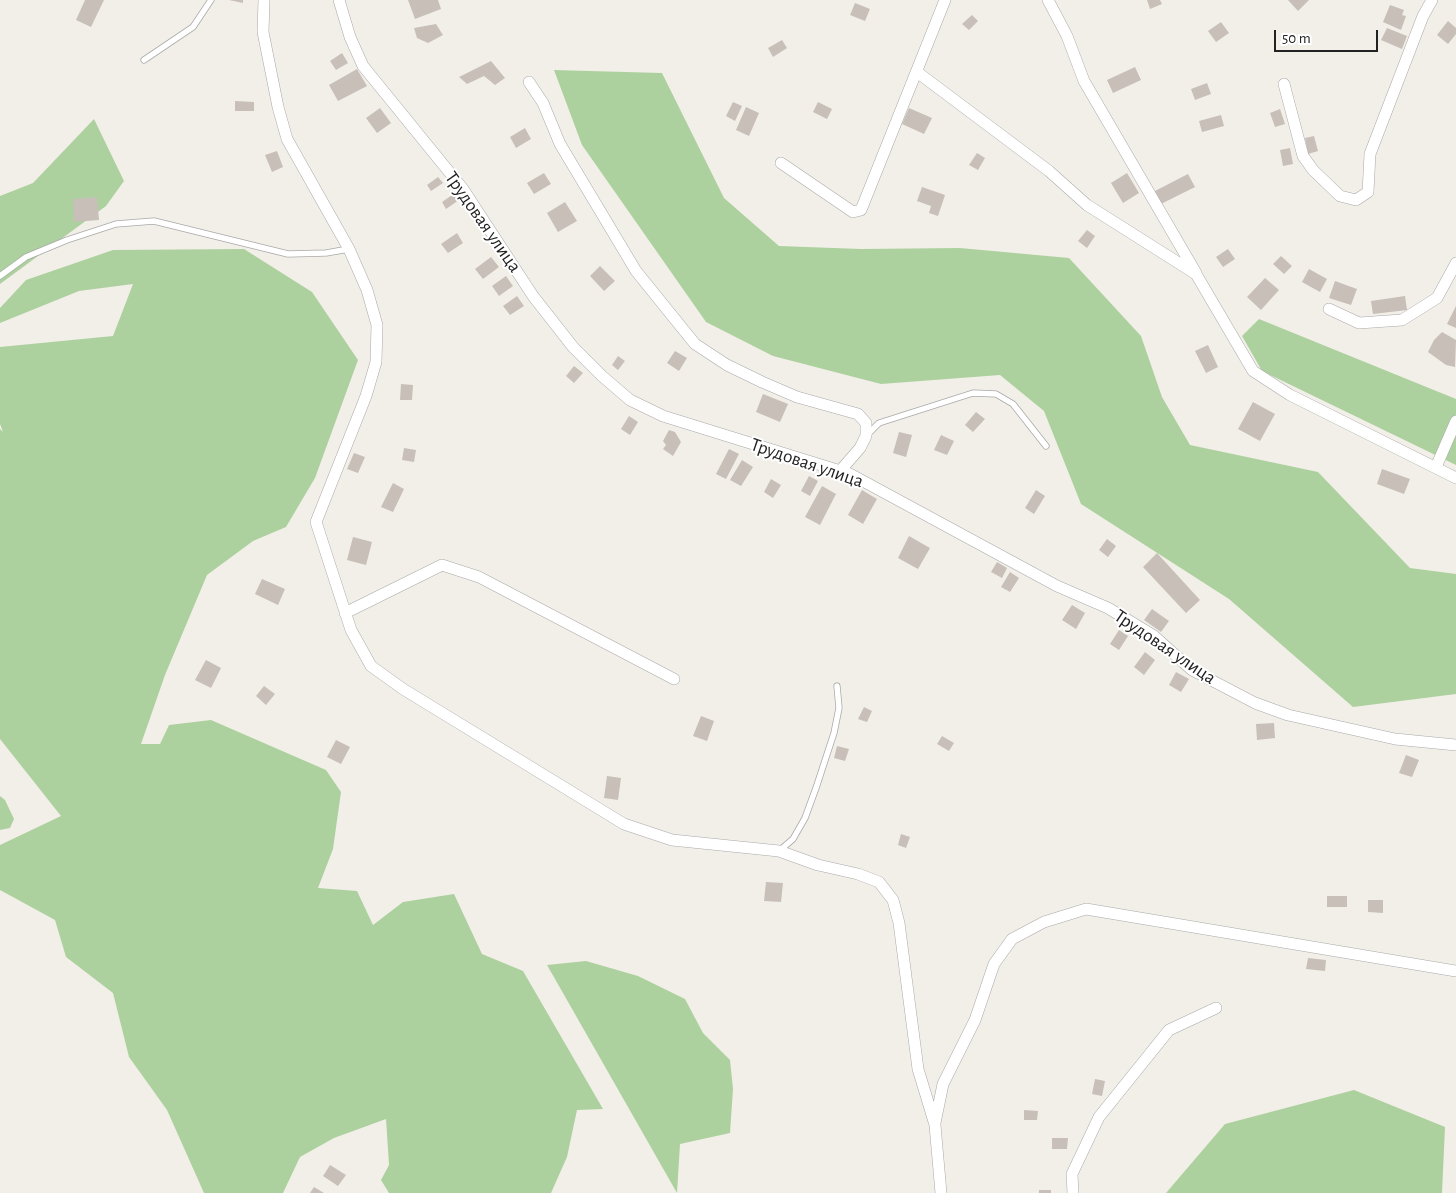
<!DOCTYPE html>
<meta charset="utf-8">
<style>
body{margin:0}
#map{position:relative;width:1456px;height:1193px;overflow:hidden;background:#f2efe9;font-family:"Alegreya Sans",sans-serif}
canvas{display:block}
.scale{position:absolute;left:1274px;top:30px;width:104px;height:22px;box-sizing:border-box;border:2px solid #222;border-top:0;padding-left:6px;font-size:15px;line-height:18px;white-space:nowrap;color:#222;-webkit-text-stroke:4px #fff;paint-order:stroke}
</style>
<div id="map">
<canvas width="1456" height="1193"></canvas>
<div class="scale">50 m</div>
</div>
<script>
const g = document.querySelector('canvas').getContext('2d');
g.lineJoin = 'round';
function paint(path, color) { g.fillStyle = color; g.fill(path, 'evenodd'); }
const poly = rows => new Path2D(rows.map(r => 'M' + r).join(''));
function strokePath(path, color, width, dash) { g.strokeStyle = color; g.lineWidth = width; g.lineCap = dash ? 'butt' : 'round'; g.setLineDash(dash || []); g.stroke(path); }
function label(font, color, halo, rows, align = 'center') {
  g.font = font + ' "Alegreya Sans",sans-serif'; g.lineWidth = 4; g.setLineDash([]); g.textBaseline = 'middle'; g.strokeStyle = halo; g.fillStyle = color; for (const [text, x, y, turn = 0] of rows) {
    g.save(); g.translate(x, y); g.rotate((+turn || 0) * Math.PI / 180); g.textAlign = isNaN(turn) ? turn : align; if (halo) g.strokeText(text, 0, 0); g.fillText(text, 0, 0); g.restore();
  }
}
paint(poly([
 [554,70,662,73,724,198,779,246,861,249,960,248,1069,258,1141,336,1162,397,1190,445,1318,472,1410,568,1456,574,1456,694,1353,707,1229,599,1081,504,1044,411,1000,375,881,384,773,356,706,322,582,145],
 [94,119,124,181,106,206,0,284,0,196,33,183],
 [244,249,312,292,358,360,315,478,286,527,253,541,207,575,165,675,141,744,160,744,169,725,211,720,326,770,341,792,333,849,318,888,357,891,373,925,403,902,454,894,482,954,523,971,603,1109,577,1110,567,1157,551,1193,389,1193,381,1180,389,1165,386,1119,334,1138,300,1157,283,1193,204,1193,167,1110,129,1057,113,993,66,957,55,920,0,890,0,845,61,816,0,739,0,429,3,432,0,424,0,347,113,336,133,284,79,291,0,323,0,308,26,280,113,250],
 [1259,319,1456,399,1456,465,1262,371,1242,336],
 [0,796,5,800,14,819,10,828,0,830],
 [586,961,638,976,685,999,703,1033,730,1060,733,1089,730,1133,680,1144,677,1193,547,965],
 [1354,1090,1445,1127,1442,1193,1166,1193,1225,1124]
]), '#add19e');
paint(poly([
 [85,0,104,0,91,27,76,20],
 [229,0,243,0,243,3],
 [408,0,438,0,441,9,415,19],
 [1147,0,1160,0,1162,4,1150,9],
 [1288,0,1309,0,1298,11],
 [855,3,870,9,865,21,850,15],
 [1390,5,1404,10,1402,15,1406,16,1401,30,1383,22],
 [972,15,978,21,969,30,962,24],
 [1448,21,1456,28,1456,34,1448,44,1437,35],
 [1221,22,1229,33,1216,42,1208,31],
 [436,24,443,35,428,43,417,38,414,28],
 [1387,28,1407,36,1402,49,1381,40],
 [782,40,787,48,773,57,768,48],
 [342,53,348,63,336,70,330,61],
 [491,61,505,78,495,85,484,76,467,84,459,77],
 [1135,67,1141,80,1113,93,1107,80],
 [357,69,367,86,338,101,329,85],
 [1207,83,1211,94,1195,100,1191,89],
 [235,101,254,102,254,111,235,111],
 [733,102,742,106,735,121,726,116],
 [818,102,832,109,827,119,813,112],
 [746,107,759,113,749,136,736,130],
 [380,108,391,123,377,133,366,118],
 [909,108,932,118,924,134,902,124],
 [1280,109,1285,124,1275,127,1270,113],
 [1221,115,1224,126,1202,132,1199,121],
 [525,128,531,139,516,148,510,137],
 [1314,136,1318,151,1308,154,1305,138],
 [1290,148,1293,164,1283,166,1280,150],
 [277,151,283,167,272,172,265,155],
 [977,153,985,158,978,170,969,165],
 [544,173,551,184,534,194,527,183],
 [1127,173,1139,193,1123,203,1111,183],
 [1188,174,1195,187,1161,204,1155,191],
 [438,177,443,183,431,191,427,185],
 [922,187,945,195,938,216,929,213,931,206,917,201],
 [455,193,459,200,446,209,442,202],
 [97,197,99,220,74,222,73,199],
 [565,202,577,221,558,232,547,213],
 [1087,230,1095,236,1087,248,1078,241],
 [457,233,463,243,448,253,441,244],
 [1228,249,1235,259,1223,267,1216,257],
 [1281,256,1292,266,1284,274,1273,264],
 [491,257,499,267,483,279,475,269],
 [600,266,615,281,604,291,590,276],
 [1309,269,1327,279,1320,292,1302,282],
 [506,276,513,286,499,296,492,286],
 [1265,278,1279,290,1261,310,1247,297],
 [1335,281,1357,289,1351,305,1329,298],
 [517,296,524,306,510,315,503,306],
 [1405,296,1407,310,1373,314,1371,301],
 [1456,306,1456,328,1447,324],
 [1442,332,1456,340,1455,367,1446,365,1428,352,1434,340],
 [1208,345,1218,367,1206,373,1195,351],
 [675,351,687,358,679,371,667,363],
 [618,356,625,361,618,370,612,365],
 [574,366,583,373,574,383,566,376],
 [401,384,413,385,412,400,400,400],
 [763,394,788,404,780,422,756,412],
 [1253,402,1275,414,1260,441,1238,429],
 [976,412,985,419,973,432,965,425],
 [629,416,638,422,630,435,621,429],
 [669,430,675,432,681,442,673,456,663,449,666,445,663,441],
 [899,432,912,435,906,457,893,453],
 [941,435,954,441,947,455,934,450],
 [404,448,416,450,414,462,402,460],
 [729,449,739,454,726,479,716,474],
 [354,453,365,457,358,473,347,469],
 [742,460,753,467,741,486,730,480],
 [1382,469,1410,479,1404,494,1377,484],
 [809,476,818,481,810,496,801,491],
 [771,479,781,485,773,498,764,492],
 [393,483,404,489,393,512,381,507],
 [822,486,836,494,820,525,805,517],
 [862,490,877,499,863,524,848,515],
 [1036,490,1045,496,1034,514,1025,508],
 [909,536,930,548,918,569,898,558],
 [353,537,372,542,366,565,347,560],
 [1107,539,1116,546,1108,557,1099,550],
 [1157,553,1200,600,1186,613,1143,567],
 [997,562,1007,568,1002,578,991,572],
 [1010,572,1019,578,1010,592,1001,587],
 [262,579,285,589,278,605,255,594],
 [1072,605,1085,613,1076,629,1062,620],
 [1152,609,1169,621,1161,632,1144,620],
 [1119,630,1128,636,1119,650,1110,644],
 [1145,652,1155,660,1144,675,1134,667],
 [206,660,221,668,211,688,195,680],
 [1176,672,1189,679,1181,692,1169,685],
 [264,686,275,694,266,705,256,696],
 [864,707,872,711,867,722,858,719],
 [701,716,714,721,707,741,693,736],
 [1274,723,1275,738,1257,740,1256,724],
 [942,736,954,743,949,751,937,744],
 [336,740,350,747,341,764,327,757],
 [837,746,849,749,845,761,834,758],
 [1406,755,1419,760,1412,777,1399,773],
 [607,776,621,778,618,800,604,798],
 [901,834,910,837,906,848,898,845],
 [766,882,783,883,781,902,764,901],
 [1327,896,1347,896,1347,907,1327,907],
 [1368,900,1383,900,1383,913,1368,912],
 [1308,958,1326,960,1325,971,1306,969],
 [1095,1079,1105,1081,1102,1096,1092,1094],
 [1024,1110,1038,1111,1037,1120,1024,1120],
 [1052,1138,1068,1138,1067,1149,1052,1149],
 [330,1165,346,1175,338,1186,323,1176],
 [314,1187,324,1193,310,1193],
 [1039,1190,1051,1190,1051,1193,1039,1193]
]), '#c7bfb8');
const lane = poly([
 [144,60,193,27,211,0],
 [0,276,26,257,67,240,116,224,154,221,288,254,326,253,349,249],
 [868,434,879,423,973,393,996,394,1013,404,1046,446],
 [779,851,793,839,805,818,816,788,834,733,839,708,837,686]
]);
const street = poly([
 [264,0,263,32,278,107,287,139,349,249,367,290,377,325,376,362,366,396,316,522,351,630,371,666,403,689,624,824,672,840,779,851,818,865,858,874,879,882,893,900,899,923,918,1069,935,1125,941,1193],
 [339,0,350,37,363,66,463,189,533,296,573,347,602,376,630,400,663,416,850,474,1057,586,1108,608,1154,636,1192,670,1255,703,1288,715,1395,739,1456,745],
 [1048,0,1067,36,1084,81,1196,273],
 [917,72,1049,171,1087,205,1196,274,1253,371,1290,395,1456,478],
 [529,82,543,103,560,144,636,271,695,344,727,365,762,382,797,397,858,414,866,423,866,436,860,448,840,471],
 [1284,84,1303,156,1313,170,1340,196,1356,200,1368,192,1370,154,1423,16,1432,0],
 [781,163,853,212,861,210,945,0],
 [1329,309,1359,323,1402,320,1437,298,1456,263],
 [1436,467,1456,421],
 [345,613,442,565,479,577,674,679],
 [935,1123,943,1084,975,1020,994,964,1012,939,1044,922,1086,909,1456,971],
 [1073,1193,1072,1174,1099,1117,1169,1030,1216,1008]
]);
strokePath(lane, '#a9a9a9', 7);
strokePath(street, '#a9a9a9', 12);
strokePath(lane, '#fff', 5.5);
strokePath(street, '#fff', 11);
label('19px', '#222', '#fff', [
 ["Трудовая улица",483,222,55],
 ["Трудовая улица",807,463,19],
 ["Трудовая улица",1165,647,34]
]);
</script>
